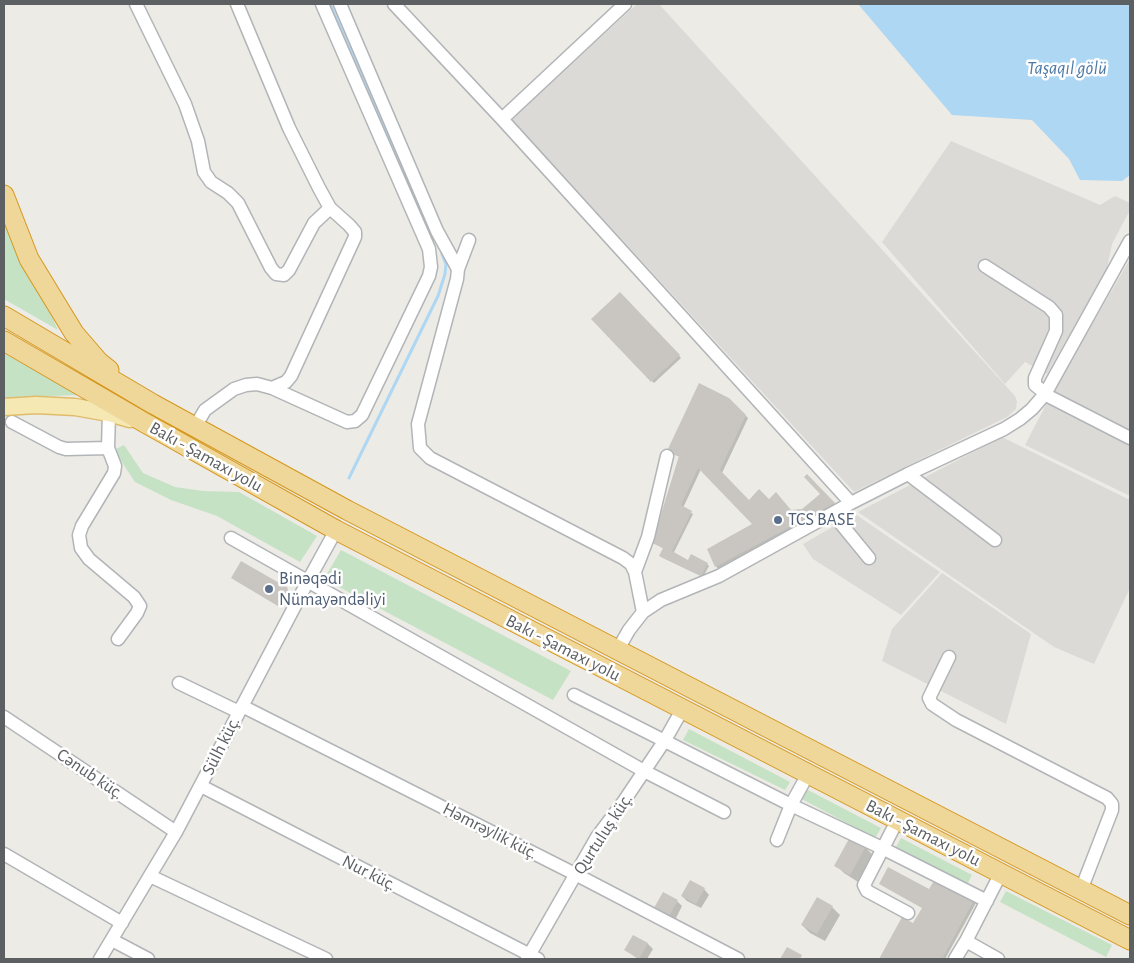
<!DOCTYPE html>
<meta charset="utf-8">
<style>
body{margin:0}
#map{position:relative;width:1134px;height:963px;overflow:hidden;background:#edebe5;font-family:"Alegreya Sans",sans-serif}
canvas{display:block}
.frame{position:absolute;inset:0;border:5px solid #5d6063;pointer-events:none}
</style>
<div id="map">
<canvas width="1134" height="963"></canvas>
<div class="frame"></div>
</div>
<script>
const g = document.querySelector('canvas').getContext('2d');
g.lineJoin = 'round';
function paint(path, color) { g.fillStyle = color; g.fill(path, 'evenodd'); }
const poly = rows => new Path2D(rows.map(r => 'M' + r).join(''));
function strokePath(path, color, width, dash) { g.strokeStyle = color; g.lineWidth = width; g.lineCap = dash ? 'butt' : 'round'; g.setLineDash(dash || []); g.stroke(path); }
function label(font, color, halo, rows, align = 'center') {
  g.font = font + ' "Alegreya Sans",sans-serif'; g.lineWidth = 5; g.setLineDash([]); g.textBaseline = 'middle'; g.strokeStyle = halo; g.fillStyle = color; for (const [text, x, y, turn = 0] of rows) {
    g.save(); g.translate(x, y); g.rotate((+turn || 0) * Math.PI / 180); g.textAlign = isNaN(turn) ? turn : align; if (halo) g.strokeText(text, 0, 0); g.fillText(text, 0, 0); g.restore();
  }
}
paint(poly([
 [637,4,659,4,1015,396,1017,401,1016,409,1007,417,854,492,511,119],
 [951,141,1100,205,1115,196,1130,203,1130,210,1112,244,1107,268,1047,374,1025,362,1005,384,882,242],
 [1130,259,1130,496,1025,445,1050,397],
 [1002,437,1130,500,1130,588,1094,664,1054,647,858,512],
 [855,514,940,572,901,615,813,559,803,544],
 [942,573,1031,634,1006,724,882,661,892,629]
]), '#dcdad7');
paint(poly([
 [4,212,58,330,4,299],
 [4,353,78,395,4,398],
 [124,445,143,473,175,487,203,491,239,492,317,536,300,562,217,516,171,500,135,482,114,450],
 [341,550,571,671,553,700,324,579],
 [689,729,790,782,785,790,683,740],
 [806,789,881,828,875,838,800,798],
 [901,838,972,875,967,885,896,847],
 [1006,891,1112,945,1106,957,1000,902]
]), '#c5e2c5');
paint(poly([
 [858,4,1130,4,1130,175,1122,181,1080,180,1069,159,1032,120,952,115]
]), '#aed7f4');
paint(poly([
 [620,293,681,358,654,383,593,319],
 [729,399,748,418,722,473,749,501,769,501,791,511,802,511,822,494,807,476,836,505,718,569,716,566,754,524,701,469,683,508,693,514,673,554,688,562,707,564,709,566,703,577,663,558,661,556,664,549,654,543,680,457,670,453],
 [232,578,287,589,289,591,280,607],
 [865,847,873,855,858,882,844,873,836,865],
 [880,884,930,891,973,901,976,903,945,959,880,959,902,919,914,925,923,908],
 [704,889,709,895,701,908,687,901,682,896],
 [677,901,682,906,675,920,661,912,656,907],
 [832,907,840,915,825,941,810,933,802,925],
 [634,936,648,944,653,949,647,959,638,959,626,950]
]), '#0003');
strokePath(poly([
 [330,4,424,217],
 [349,478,438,296,445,274,446,264,442,254]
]), '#aed7f4', 3);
paint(poly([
 [620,292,680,355,651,382,591,319],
 [699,383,729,398,746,415,720,470,749,500,759,489,769,499,776,492,791,510,802,509,820,494,804,477,807,474,835,503,715,567,707,549,752,524,698,468,681,505,692,511,672,551,688,560,691,554,708,563,701,576,659,556,663,548,652,543,679,456,667,451],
 [241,561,288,588,278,606,231,578],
 [850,837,866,846,850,875,834,866],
 [888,867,929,889,935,879,974,900,942,959,879,959,902,917,913,923,922,908,879,884],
 [690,880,705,888,696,904,681,896],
 [663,892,678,900,669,916,654,908],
 [817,897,833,906,817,934,801,925],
 [633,935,648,943,639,959,624,950],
 [787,947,802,955,800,959,780,959]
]), '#c9c6c2');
const minor = poly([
 [136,4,185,104,198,141,204,172,211,182,228,193,238,203,271,268,276,274,284,275,289,270,314,223,330,208],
 [340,4,437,231,458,269,457,279,418,424,420,448,430,458,623,558,631,564,635,572,643,612],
 [394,4,502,119,851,503],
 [502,119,625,4],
 [985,266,1049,307,1056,315,1056,331,1035,378,1035,385,1050,397,1130,438],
 [458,269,469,240],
 [272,388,347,422,355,421,362,415,429,276,431,267,429,249,322,4],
 [109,413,108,448,115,466,114,473,82,526,79,535,81,548,89,559,134,597,140,606,137,613,118,639],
 [12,422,59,447,66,449,108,448],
 [195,427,205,410,234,389,246,385,257,384,272,388,286,382,291,376,355,237,355,232,349,225,330,208,319,188,289,128,237,4],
 [908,474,995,540],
 [833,514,869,558],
 [231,538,644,771,724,812],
 [635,572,648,537,667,456],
 [617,651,629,630,643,612,661,600,719,576,851,503,908,474,1004,429,1020,419,1032,409,1045,394,1130,241],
 [949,657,929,698,932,704,956,720,1107,798,1112,804,1112,810,1081,890],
 [179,683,239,712],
 [574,695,791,805,882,848,987,901],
 [242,706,577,875,738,959],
 [4,717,176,832],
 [201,786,538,959],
 [898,819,864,885,867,891,908,913],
 [777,840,791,805,808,774],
 [4,854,122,923],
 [150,876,326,959],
 [112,940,148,959],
 [966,941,998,959],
 [100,959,176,832,308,581,336,530],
 [527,959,597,837,624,801,665,740,682,710],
 [955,959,966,941,1001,873]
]);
const major = poly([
 [4,407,36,405,75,407,109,413,130,419]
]);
const highway = poly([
 [4,195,29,259,74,333,99,362,109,370],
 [4,316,153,404,347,510,1130,915],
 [4,341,145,423,336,530,1130,940]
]);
strokePath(minor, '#b2b5b8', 15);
strokePath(major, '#dfbc6c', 19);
strokePath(highway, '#d5971d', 21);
strokePath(minor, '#fff', 12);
strokePath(major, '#f5e8b3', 16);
strokePath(highway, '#efd79a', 19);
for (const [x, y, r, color] of [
 [778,520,5,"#5c6f8a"],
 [269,589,5,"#5c6f8a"]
]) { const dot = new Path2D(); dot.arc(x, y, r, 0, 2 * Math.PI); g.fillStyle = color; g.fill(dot); strokePath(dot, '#fff', 2); }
label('18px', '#5d6063', '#fff', [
 ["Bakı - Şamaxı yolu",206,457,29],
 ["Bakı - Şamaxı yolu",563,648,27],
 ["Sülh küç.",221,746,-63],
 ["Cənub küç.",90,774,34],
 ["Həmrəylik küç.",490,831,27],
 ["Bakı - Şamaxı yolu",923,833,27],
 ["Qurtuluş küç.",603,834,-57],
 ["Nur küç.",369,873,27]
]);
label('18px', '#4e5e75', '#fff', [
 ["TCS BASE",788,520],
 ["Binəqədi",279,579],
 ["Nümayəndəliyi",279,600]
], 'left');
label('italic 19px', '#4d79a4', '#fff', [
 ["Taşaqıl gölü",1067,68]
]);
</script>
